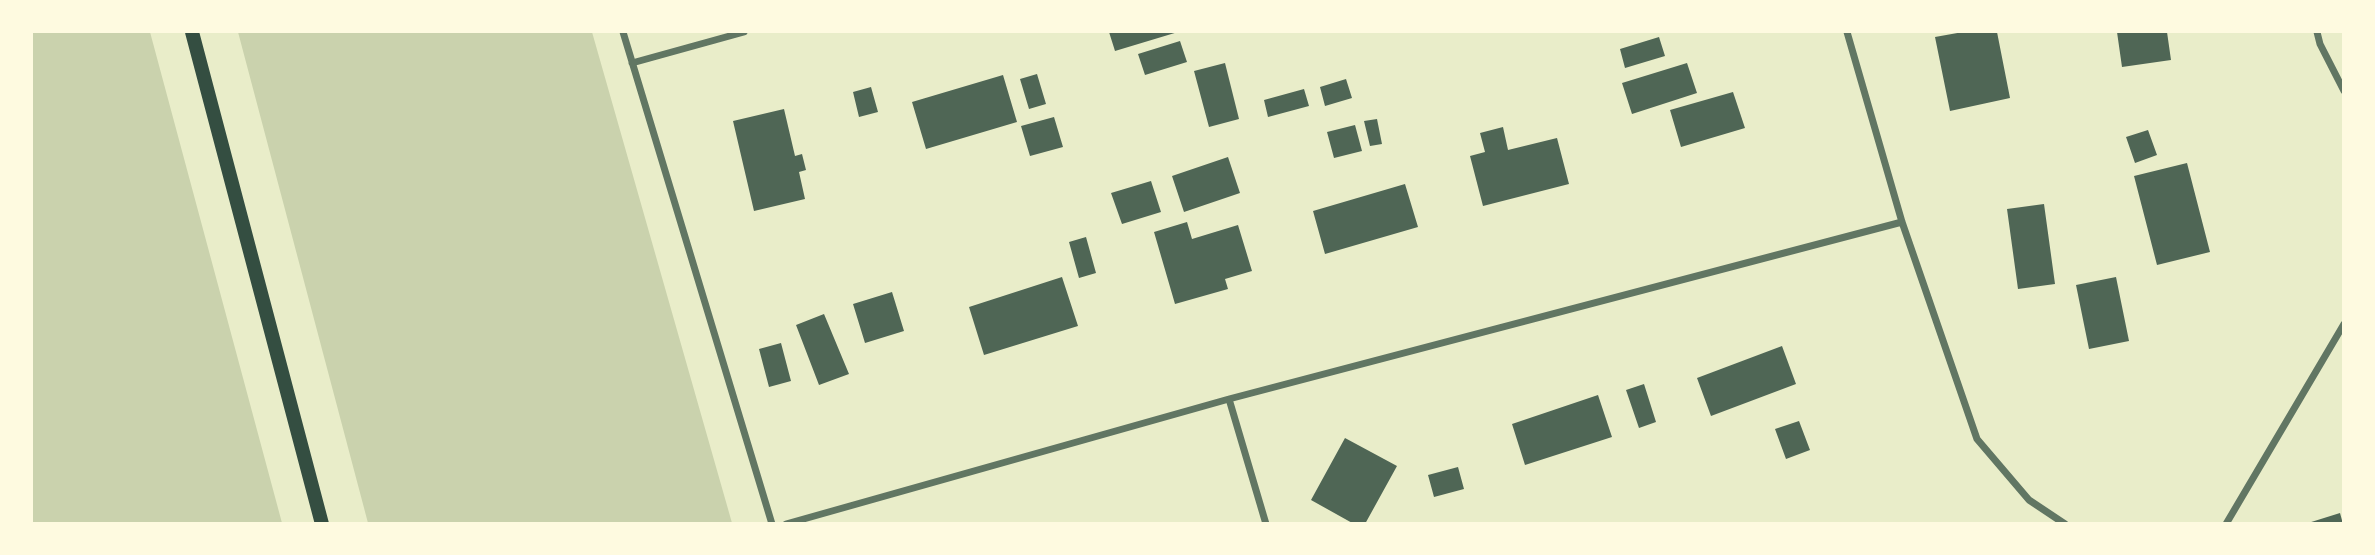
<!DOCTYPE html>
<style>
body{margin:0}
#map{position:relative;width:2375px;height:555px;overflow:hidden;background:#e9edc9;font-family:"DejaVu Sans",sans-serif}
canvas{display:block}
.frame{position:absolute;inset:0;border:33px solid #fefae0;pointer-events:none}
</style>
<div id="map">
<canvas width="2375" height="555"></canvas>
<div class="frame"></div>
</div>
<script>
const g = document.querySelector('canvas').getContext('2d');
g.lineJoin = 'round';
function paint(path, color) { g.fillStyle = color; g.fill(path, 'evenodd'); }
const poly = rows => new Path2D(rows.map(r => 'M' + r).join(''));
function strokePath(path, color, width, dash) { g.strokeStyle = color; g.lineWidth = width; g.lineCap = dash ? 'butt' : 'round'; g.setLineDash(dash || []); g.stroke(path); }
paint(poly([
 [32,32,150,32,282,523,32,523],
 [238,32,592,32,732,523,368,523]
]), '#cad2ad');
paint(poly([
 [1109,32,1178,32,1115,51],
 [1963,32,1997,32,2010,98,1950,111,1935,37],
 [2117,32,2167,32,2171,60,2122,67],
 [1659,37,1665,56,1625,68,1620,49],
 [1180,41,1187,62,1145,75,1138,54],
 [1225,63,1239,119,1209,127,1194,71],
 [1687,63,1697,93,1632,114,1622,83],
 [1037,74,1046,104,1029,109,1020,79],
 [1003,75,1017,122,926,149,912,102],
 [1346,79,1352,98,1325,106,1320,87],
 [871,87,878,112,859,117,853,92],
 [1304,89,1309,106,1268,117,1264,100],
 [1733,92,1745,128,1681,147,1670,110],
 [784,109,795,156,802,154,806,170,799,172,805,199,754,211,733,121],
 [1054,117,1063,147,1030,156,1021,126],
 [1377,119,1382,144,1370,146,1364,121],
 [1355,125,1362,151,1334,158,1327,132],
 [1503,127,1508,150,1557,138,1569,184,1483,206,1470,156,1485,152,1480,133],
 [2148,130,2157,155,2135,163,2126,137],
 [1228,157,1240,193,1184,212,1172,176],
 [2187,163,2210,252,2157,265,2134,176],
 [1151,181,1161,212,1122,224,1111,193],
 [1405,184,1418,227,1325,254,1313,211],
 [2044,204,2055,284,2018,289,2007,209],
 [1187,222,1192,239,1238,225,1252,271,1225,279,1228,289,1175,304,1154,232],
 [1086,237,1096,273,1079,278,1069,242],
 [1062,277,1078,326,984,355,969,307],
 [2116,277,2129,341,2089,349,2076,285],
 [892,292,904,331,865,343,853,304],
 [824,314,849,374,819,385,796,325],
 [781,343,791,381,769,387,759,349],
 [1782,346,1796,384,1711,416,1697,378],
 [1644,384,1656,422,1639,428,1626,390],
 [1598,395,1612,437,1525,465,1512,424],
 [1799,421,1810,450,1786,459,1775,429],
 [1345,438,1397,466,1365,524,1354,524,1311,500],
 [1458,467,1464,489,1434,497,1428,475],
 [2340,513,2343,524,2308,524,2308,523]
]), '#4f6655');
strokePath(poly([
 [623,32,772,524],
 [1847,32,1902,222,1977,439,2029,500,2065,524],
 [2317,32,2320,44,2344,91],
 [632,63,744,32],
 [1229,399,1266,524],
 [786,524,1229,399,1902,222],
 [2226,524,2344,324]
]), '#617663', 7);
strokePath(poly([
 [192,32,322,524]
]), '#344e41', 14);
</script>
